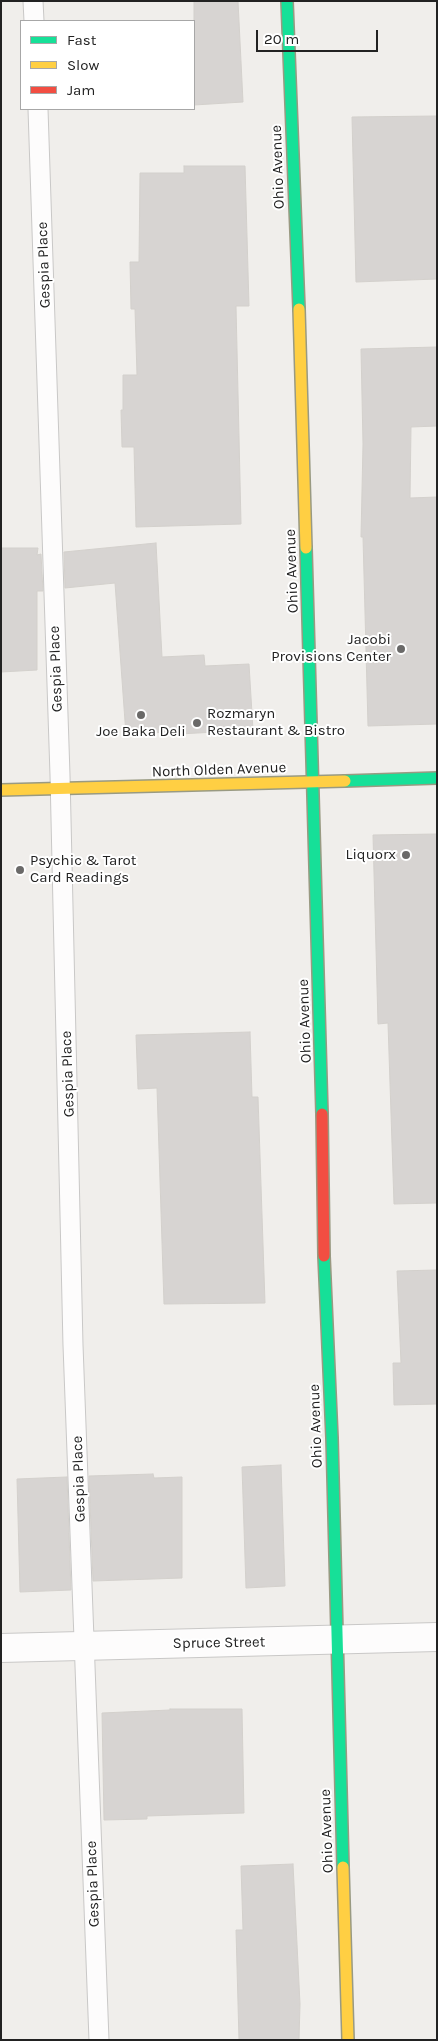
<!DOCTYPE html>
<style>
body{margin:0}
#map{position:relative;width:438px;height:2041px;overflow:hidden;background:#f0eeeb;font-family:Karla,sans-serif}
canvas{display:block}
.frame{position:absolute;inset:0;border:2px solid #222;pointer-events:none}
.legend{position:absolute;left:20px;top:20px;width:175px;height:90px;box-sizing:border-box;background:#fff;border:1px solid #a7a7a7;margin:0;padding:6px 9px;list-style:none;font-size:15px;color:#222}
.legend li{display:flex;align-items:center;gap:10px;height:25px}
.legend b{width:25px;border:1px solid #a7a7a7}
.scale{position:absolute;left:256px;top:30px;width:122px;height:22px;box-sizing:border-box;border:2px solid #222;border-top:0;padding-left:6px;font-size:15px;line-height:18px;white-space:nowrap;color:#222;-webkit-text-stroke:4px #fff;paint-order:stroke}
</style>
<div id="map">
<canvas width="438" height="2041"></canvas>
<div class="frame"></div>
<ul class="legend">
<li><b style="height:6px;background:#16e098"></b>Fast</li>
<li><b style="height:6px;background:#ffcf43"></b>Slow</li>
<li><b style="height:6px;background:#f24e42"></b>Jam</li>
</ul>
<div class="scale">20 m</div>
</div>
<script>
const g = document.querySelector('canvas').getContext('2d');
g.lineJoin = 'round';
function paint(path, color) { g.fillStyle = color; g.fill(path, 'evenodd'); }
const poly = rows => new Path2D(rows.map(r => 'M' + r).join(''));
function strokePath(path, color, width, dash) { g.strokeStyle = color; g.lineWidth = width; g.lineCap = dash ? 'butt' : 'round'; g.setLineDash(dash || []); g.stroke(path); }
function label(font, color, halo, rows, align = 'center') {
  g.font = font + ' Karla,sans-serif'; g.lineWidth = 4; g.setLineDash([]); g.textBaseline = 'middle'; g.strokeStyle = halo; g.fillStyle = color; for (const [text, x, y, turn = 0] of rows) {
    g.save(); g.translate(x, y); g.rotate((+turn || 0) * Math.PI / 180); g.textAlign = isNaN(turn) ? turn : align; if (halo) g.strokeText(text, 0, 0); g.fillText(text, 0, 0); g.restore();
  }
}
const building = poly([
 [194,1,238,1,243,102,194,105,194,1],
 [437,116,437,279,356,282,352,117,437,116],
 [184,166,245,166,249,306,236,306,241,524,136,527,134,447,122,447,121,410,123,410,123,375,137,375,135,309,131,309,130,262,139,262,140,173,184,173,184,166],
 [437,347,437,426,411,427,410,498,437,497,437,724,368,726,363,537,361,537,363,444,361,349,437,347],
 [156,543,162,657,204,655,205,666,249,664,253,730,179,734,178,731,126,735,115,583,65,588,64,552,156,543],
 [1,548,38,548,37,555,41,554,43,591,37,591,37,670,1,672,1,548],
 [437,834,437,1203,394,1204,388,1023,378,1024,373,835,437,834],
 [250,1032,252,1097,258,1097,265,1303,164,1304,157,1088,138,1089,136,1035,250,1032],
 [437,1270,437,1404,394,1405,393,1363,401,1363,397,1271,437,1270],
 [281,1465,285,1586,246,1588,242,1467,281,1465],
 [153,1474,154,1478,182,1477,182,1578,93,1581,89,1476,153,1474],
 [67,1477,71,1590,20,1592,17,1479,67,1477],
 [170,1709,242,1709,244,1813,147,1816,147,1819,104,1820,102,1713,170,1710,170,1709],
 [293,1864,300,2004,299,2040,239,2040,236,1930,243,1930,241,1866,293,1864]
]);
paint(building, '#d7d4d2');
strokePath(building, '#d3d0cc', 1);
const lane = poly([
 [33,1,34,21],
 [38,109,60,775,73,1345,99,2040]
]);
const street = poly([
 [1,1648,437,1637]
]);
const fast = poly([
 [287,1,299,309],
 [306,548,322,1114],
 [345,781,437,778],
 [324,1256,332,1438,343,1867]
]);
const slow = poly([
 [299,309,306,548],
 [1,790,345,781],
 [343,1867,348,2040]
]);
const jam = poly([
 [322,1114,324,1256]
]);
strokePath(lane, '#c9c8c7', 21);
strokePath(street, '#c9c8c7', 30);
strokePath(fast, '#999a82', 14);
strokePath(slow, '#999a82', 14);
strokePath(jam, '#999a82', 14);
strokePath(lane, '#fdfcfc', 19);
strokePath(street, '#fdfcfc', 28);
strokePath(fast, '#16e098', 11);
strokePath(slow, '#ffcf43', 11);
strokePath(jam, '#f24e42', 11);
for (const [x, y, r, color] of [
 [401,649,5,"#6a6968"],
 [141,715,5,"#6a6968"],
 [197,723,5,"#6a6968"],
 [406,855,5,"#6a6968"],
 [20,870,5,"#6a6968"]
]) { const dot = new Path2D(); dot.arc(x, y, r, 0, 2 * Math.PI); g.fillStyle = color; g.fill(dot); strokePath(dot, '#fff', 2); }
label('15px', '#222', '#fff', [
 ["Ohio Avenue",278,167,-92],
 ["Gespia Place",44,265,-92],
 ["Ohio Avenue",292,571,-92],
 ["Gespia Place",56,669,-92],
 ["North Olden Avenue",219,770,-2],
 ["Ohio Avenue",305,1021,-92],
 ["Gespia Place",68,1074,-92],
 ["Ohio Avenue",316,1426,-92],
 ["Gespia Place",79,1479,-92],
 ["Spruce Street",219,1643,-1],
 ["Ohio Avenue",327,1831,-92],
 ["Gespia Place",93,1884,-92]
]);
label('15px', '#222', '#fff', [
 ["Jacobi",391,640],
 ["Provisions Center",391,657],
 ["Rozmaryn",207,714,"left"],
 ["Restaurant & Bistro",207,731,"left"],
 ["Joe Baka Deli",141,732,"center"],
 ["Liquorx",396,855],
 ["Psychic & Tarot",30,861,"left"],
 ["Card Readings",30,878,"left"]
], 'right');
</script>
